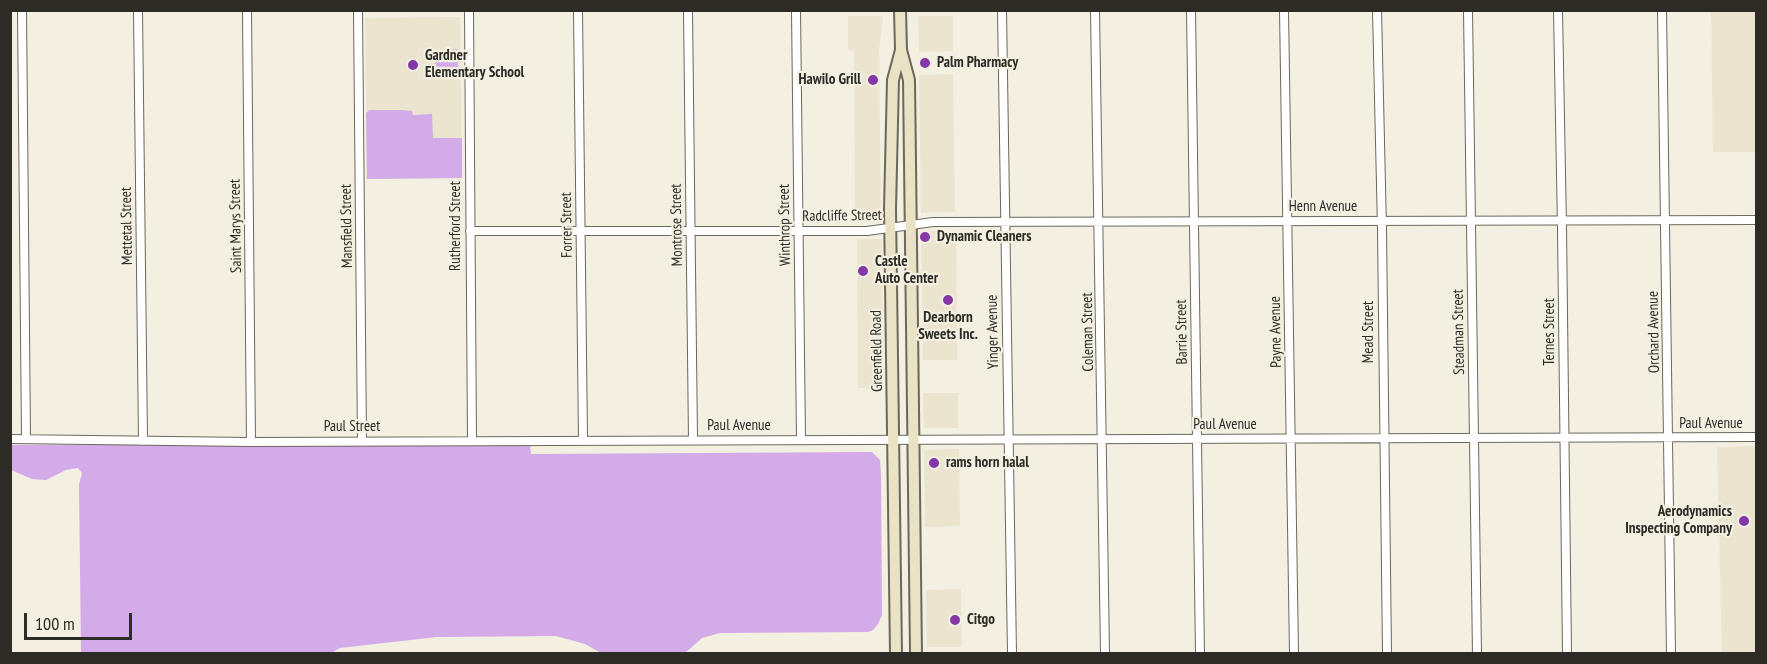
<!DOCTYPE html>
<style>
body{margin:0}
#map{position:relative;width:1767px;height:664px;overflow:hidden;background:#f3efe1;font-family:"PT Sans Narrow",sans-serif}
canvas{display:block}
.frame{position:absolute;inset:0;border:12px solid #2d2b26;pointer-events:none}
.scale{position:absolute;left:24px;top:613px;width:108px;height:27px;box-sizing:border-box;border:3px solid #2d2b26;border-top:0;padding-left:8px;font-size:18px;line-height:21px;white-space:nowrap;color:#2d2b26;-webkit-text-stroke:4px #f3efe1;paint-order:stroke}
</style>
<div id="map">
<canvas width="1767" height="664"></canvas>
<div class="frame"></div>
<div class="scale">100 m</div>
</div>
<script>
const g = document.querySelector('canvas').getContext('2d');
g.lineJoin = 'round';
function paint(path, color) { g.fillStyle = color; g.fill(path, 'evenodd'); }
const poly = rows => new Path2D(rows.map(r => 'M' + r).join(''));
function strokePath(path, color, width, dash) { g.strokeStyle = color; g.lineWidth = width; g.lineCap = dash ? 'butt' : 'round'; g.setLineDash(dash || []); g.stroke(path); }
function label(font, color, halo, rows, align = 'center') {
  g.font = font + ' "PT Sans Narrow",sans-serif'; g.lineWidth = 4.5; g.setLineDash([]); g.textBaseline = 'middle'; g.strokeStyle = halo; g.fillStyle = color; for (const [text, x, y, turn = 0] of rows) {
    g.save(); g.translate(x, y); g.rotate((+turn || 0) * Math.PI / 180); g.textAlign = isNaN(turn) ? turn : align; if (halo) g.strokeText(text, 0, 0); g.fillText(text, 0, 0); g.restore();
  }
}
paint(poly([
 [1711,11,1756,11,1756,152,1713,152],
 [848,16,883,16,879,50,881,222,855,222,854,51,848,50],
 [918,16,953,16,953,51,919,52],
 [460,17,462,178,367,179,365,18],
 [953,74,955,212,921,213,919,75],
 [921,231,956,231,957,360,923,360],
 [857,239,882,239,883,388,858,388],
 [923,393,958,393,958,428,924,428],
 [1756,446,1756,653,1722,653,1717,447],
 [959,449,960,526,925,527,924,450],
 [961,589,962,647,927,647,926,590]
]), '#ebe5cf');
paint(poly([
 [457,49,458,68,435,68,435,54,439,50],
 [369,110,402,110,412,111,413,115,432,114,433,138,462,138,462,178,367,179,366,113],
 [530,444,531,454,872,452,880,460,881,476,882,615,878,624,873,630,868,632,720,633,702,638,684,654,601,653,585,644,556,636,437,637,340,648,330,654,81,653,79,485,82,473,78,468,66,470,46,480,32,479,11,470,10,445]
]), '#d2abe8');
const minor = poly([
 [22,10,26,439],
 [138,10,143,441],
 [247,10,251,442],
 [358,10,362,441],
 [469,10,472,441],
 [578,10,583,440],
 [688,10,693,440],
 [796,10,801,440],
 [1002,10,1012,654],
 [1095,10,1105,654],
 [1191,10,1200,654],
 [1284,10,1294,654],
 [1377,10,1382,229,1387,654],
 [1468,10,1477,654],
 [1558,10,1562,228,1567,654],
 [1662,10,1671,654],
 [470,231,867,231,933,222,1756,220],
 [10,439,251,442,1756,437]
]);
const secondary = poly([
 [900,10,901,50,909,80,916,654],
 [896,654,890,209,893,80,901,50]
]);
strokePath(minor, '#6c685c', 10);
strokePath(secondary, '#6c685c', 14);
strokePath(minor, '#fff', 8);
strokePath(secondary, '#e9e2c5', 10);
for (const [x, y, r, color] of [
 [925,63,6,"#8437a7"],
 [413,65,6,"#8437a7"],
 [873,80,6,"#8437a7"],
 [925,237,6,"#8437a7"],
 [863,271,6,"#8437a7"],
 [948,300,6,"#8437a7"],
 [934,463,6,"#8437a7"],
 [1744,521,6,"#8437a7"],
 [955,620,6,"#8437a7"]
]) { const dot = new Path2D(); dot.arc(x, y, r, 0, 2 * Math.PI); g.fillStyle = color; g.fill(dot); strokePath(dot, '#f3efe1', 2); }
label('bold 15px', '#2d2b26', '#f3efe1', [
 ["Gardner",425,56],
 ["Elementary School",425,73],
 ["Palm Pharmacy",937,63],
 ["Hawilo Grill",861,80,"right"],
 ["Dynamic Cleaners",937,237],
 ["Castle",875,262],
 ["Auto Center",875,279],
 ["Dearborn",948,318,"center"],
 ["Sweets Inc.",948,335,"center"],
 ["rams horn halal",946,463],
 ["Aerodynamics",1732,512,"right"],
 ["Inspecting Company",1732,529,"right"],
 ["Citgo",967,620]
], 'left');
label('15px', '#2d2b26', '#f3efe1', [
 ["Henn Avenue",1323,207],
 ["Radcliffe Street",842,216,-1],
 ["Forrer Street",567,225,-91],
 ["Montrose Street",677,225,-91],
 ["Winthrop Street",785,225,-91],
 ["Mettetal Street",127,226,-91],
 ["Saint Marys Street",236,226,-91],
 ["Mansfield Street",347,226,-91],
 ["Rutherford Street",456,226,-90],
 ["Yinger Avenue",993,332,-91],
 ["Coleman Street",1088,332,-91],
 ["Barrie Street",1182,332,-91],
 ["Payne Avenue",1276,332,-91],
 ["Mead Street",1369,332,-90],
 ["Steadman Street",1459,332,-91],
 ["Ternes Street",1550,332,-90],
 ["Orchard Avenue",1654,332,-91],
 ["Greenfield Road",877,351,-91],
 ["Paul Avenue",1711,424],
 ["Paul Avenue",1225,425],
 ["Paul Avenue",739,426],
 ["Paul Street",352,427]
]);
</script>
